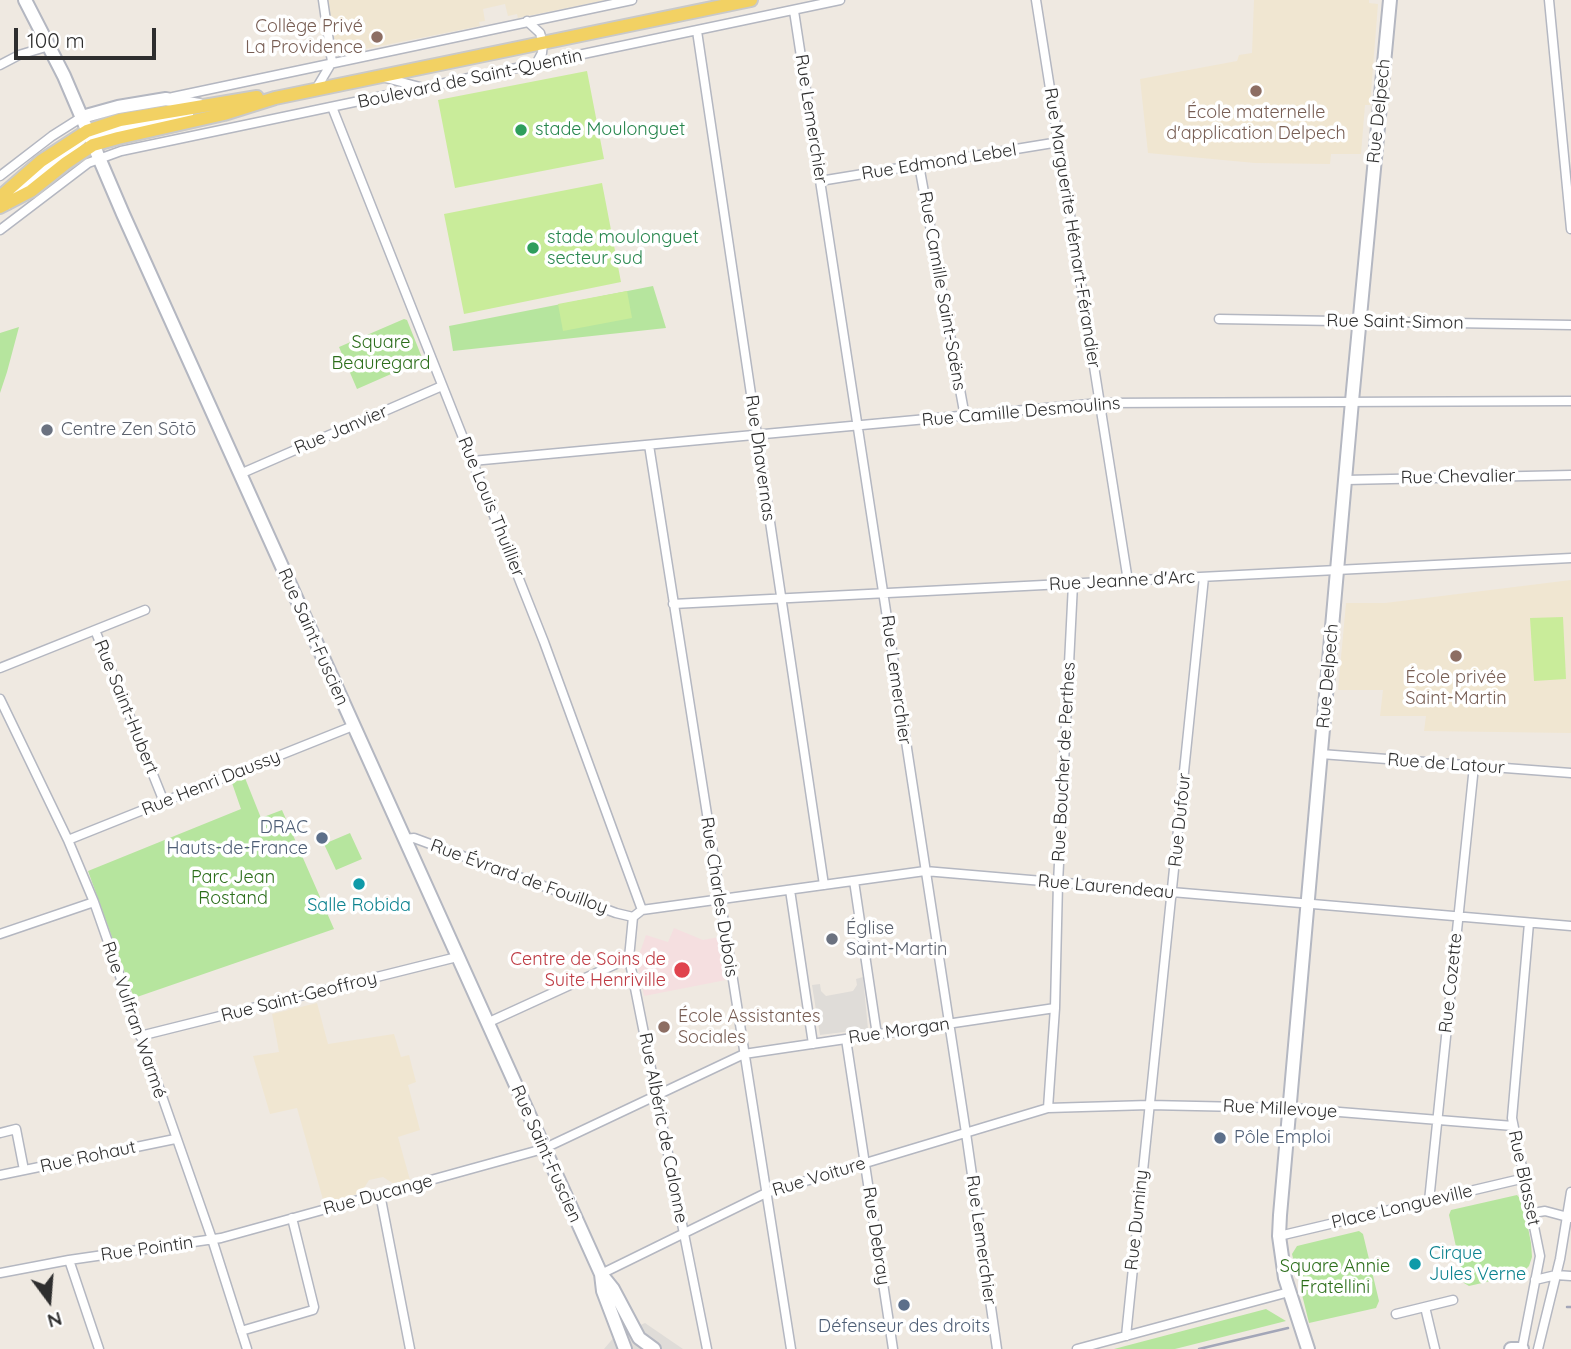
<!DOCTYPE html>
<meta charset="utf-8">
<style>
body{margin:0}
#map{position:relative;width:1571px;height:1349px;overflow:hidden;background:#efe9e1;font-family:Quicksand,sans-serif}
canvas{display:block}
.north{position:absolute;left:14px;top:1265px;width:70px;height:70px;-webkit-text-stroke:5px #fff;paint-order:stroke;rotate:164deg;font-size:19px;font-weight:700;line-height:28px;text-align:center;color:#2e2e2e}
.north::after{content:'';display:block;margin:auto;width:24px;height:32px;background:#2e2e2e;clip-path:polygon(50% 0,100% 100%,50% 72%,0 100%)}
.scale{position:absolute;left:14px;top:28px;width:142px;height:32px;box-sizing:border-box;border:4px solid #2e2e2e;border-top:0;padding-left:9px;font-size:21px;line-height:24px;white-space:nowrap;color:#2e2e2e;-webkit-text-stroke:5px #fff;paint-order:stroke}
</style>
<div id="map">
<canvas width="1571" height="1349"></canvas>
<div class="north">N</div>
<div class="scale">100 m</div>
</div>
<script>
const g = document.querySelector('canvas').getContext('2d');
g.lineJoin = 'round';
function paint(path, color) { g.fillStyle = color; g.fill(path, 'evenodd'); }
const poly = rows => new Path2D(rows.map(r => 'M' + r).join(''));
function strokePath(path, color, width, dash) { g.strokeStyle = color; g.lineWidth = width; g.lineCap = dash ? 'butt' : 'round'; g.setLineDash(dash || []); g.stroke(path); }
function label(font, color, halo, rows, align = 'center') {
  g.font = font + ' Quicksand,sans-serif'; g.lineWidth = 7; g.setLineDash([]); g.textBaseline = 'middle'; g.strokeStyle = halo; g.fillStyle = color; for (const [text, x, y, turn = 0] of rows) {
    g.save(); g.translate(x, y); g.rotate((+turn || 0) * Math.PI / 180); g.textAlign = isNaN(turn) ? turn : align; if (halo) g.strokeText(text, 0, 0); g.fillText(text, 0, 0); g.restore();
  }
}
paint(poly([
 [328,0,606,0,518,18,517,14,508,16,505,4,483,9,485,21,479,22,480,26,335,55],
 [1254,0,1369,0,1369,3,1378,4,1370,105,1365,105,1361,154,1331,154,1330,164,1255,163,1148,153,1140,79,1237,61,1239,55,1252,53],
 [1571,580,1571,733,1424,731,1426,716,1380,716,1383,690,1338,690,1346,603,1385,603],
 [317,1003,328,1044,394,1034,401,1057,409,1055,416,1082,408,1085,420,1130,398,1137,410,1180,394,1184,383,1177,369,1180,361,1193,324,1203,297,1108,270,1114,253,1056,279,1052,272,1014]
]), '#f0e6d1');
paint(poly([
 [674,928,703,940,719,937,726,980,644,996,637,961,646,935,668,942]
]), '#f5dfe0');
paint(poly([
 [653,286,666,328,453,351,449,326],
 [404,319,407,320,423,360,357,389,339,347],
 [19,327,7,372,0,393,0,333],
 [245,778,261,818,282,810,334,929,134,998,88,871,241,809,232,783],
 [350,833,362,859,336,870,324,844],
 [1517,1195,1523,1202,1531,1243,1532,1257,1529,1266,1521,1274,1469,1286,1464,1283,1449,1215,1451,1210],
 [1359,1231,1363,1234,1379,1301,1376,1308,1309,1323,1292,1254,1297,1246],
 [1266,1309,1286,1321,1175,1349,1114,1349]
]), '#b6e59e');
paint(poly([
 [587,71,604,159,455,188,438,100],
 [602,183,621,282,464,314,444,214],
 [627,291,632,318,563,331,558,304],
 [1563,617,1566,679,1534,681,1530,618]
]), '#c9ec9a');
paint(poly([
 [863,977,868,1029,820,1035,812,985,820,984,821,991,826,996,853,991,857,985,856,979],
 [645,1323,683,1349,604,1349,615,1336]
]), '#dfdcd8');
const street = poly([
 [1036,0,1128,581],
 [1549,0,1571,229],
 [794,11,966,1133,997,1349],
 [527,21,540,33,543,43,542,53,535,66],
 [697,31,824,885],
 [0,65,19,55,49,46],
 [382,77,420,87],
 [316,89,332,62,323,0],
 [173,97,632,0],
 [332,107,544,642,642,910],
 [919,165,965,417],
 [0,176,52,136,82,117],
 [820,181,1059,142],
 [0,230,88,163,121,151,840,0],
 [1219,319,1571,325],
 [649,445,791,1349],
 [472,461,1100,403,1571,401],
 [240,474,442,386],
 [1346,480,1571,475],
 [673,604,1571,558],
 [95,630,145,610],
 [0,668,95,630,164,802],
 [0,699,68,840,94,902,212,1239,247,1349],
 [1321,754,1571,773],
 [404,839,414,838,616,913,633,917],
 [68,840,353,726],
 [854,881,877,1035],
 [790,890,813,1044],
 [0,934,94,902],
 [487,1023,629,958],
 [140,1036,457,957],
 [846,1039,893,1349],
 [1048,1108,1055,1008,1058,883,1073,584],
 [0,1133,16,1129,24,1170],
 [0,1175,175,1139],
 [380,1194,410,1349],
 [1429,1201,1474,766],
 [1533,1213,1545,1211,1571,1218],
 [1279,1236,1525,1178],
 [69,1260,99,1349],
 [0,1273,69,1260,221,1238,543,1149,744,1054,1055,1008],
 [601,1274,766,1193,1048,1108,1149,1105,1290,1108,1513,1126],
 [1535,1280,1556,1275,1571,1276],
 [1425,1307,1435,1349],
 [1396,1314,1453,1300],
 [241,1331,313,1310,314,1307,292,1218],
 [1126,1336,1204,577],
 [707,1349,629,958,633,917,642,910,925,871,1571,926],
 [1077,1349,1289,1292],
 [1522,1349,1540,1256,1512,1118,1529,923],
 [1538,1349,1560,1259,1571,1192]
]);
const secondary = poly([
 [25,0,64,76,123,214,601,1274,613,1289,639,1338,654,1349],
 [82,117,118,107,166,99,199,105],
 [93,145,103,134,187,114],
 [7,203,20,189,80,139],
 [601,1274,603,1291,625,1349],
 [1308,1349,1285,1278,1279,1236,1280,1215,1352,401,1390,0],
 [1511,1349,1522,1349]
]);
const primary = poly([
 [0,197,41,161,87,131,120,120,257,97],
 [0,207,31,191,66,163,93,145,118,138,224,114,275,98,751,0]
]);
strokePath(street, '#b4b7c1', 11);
strokePath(secondary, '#b4b7c1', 16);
strokePath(primary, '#c9c9c9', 16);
strokePath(street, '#fff', 8);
strokePath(secondary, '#fff', 12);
strokePath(primary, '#f2d163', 12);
strokePath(poly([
 [1567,1307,1571,1307],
 [1199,1349,1288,1328]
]), '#a3a6b8', 2.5);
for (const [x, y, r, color] of [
 [377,37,7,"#8d6e63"],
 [1256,91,7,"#8d6e63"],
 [521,130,7,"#2e9e5b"],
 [533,248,7,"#2e9e5b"],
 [47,430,7,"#6b7280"],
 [1456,656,7,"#8d6e63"],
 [322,838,7,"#5c6f8a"],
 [359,884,7,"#0f9aa8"],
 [832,939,7,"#6b7280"],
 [682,970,9,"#e0444e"],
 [664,1027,7,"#8d6e63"],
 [1220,1138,7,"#5c6f8a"],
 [1415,1264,7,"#0f9aa8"],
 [904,1305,7,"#5c6f8a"]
]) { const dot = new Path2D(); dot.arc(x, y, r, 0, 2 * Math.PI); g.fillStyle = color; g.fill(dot); strokePath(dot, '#fff', 2.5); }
label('18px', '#785e54', '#fff', [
 ["Collège Privé",363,27,"right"],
 ["La Providence",363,48,"right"],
 ["École maternelle",1256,113],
 ["d'application Delpech",1256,134],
 ["École privée",1456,678],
 ["Saint-Martin",1456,699],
 ["École Assistantes",678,1017,"left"],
 ["Sociales",678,1038,"left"]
]);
label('18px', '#2e2e2e', '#fff', [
 ["Boulevard de Saint-Quentin",470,79,-12],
 ["Rue Delpech",1379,111,-84],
 ["Rue Lemerchier",811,119,81],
 ["Rue Edmond Lebel",939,162,-9],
 ["Rue Marguerite Hémart-Férandier",1072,228,81],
 ["Rue Camille Saint-Saëns",942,291,80],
 ["Rue Saint-Simon",1395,322,1],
 ["Rue Camille Desmoulins",1021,412,-5],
 ["Rue Janvier",341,430,-23],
 ["Rue Dhavernas",760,458,82],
 ["Rue Chevalier",1458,477,-1],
 ["Rue Louis Thuillier",491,507,68],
 ["Rue Jeanne d'Arc",1122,581,-3],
 ["Rue Saint-Fuscien",313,637,66],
 ["Rue Delpech",1328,676,-85],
 ["Rue Lemerchier",896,680,82],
 ["Rue Saint-Hubert",126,707,68],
 ["Rue Boucher de Perthes",1064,762,-87],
 ["Rue de Latour",1446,764,4],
 ["Rue Henri Daussy",211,783,-22],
 ["Rue Dufour",1180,820,-84],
 ["Rue Évrard de Fouilloy",519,877,20],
 ["Rue Laurendeau",1106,887,5],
 ["Rue Charles Dubois",719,897,81],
 ["Rue Cozette",1451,983,-84],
 ["Rue Saint-Geoffroy",299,997,-14],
 ["Rue Vulfran Warmé",134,1020,71],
 ["Rue Morgan",899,1031,-8],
 ["Rue Millevoye",1280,1109,3],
 ["Rue Albéric de Calonne",663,1128,79],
 ["Rue Saint-Fuscien",546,1154,66],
 ["Rue Rohaut",88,1157,-12],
 ["Rue Voiture",819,1177,-17],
 ["Rue Blasset",1524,1178,78],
 ["Rue Ducange",378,1195,-15],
 ["Place Longueville",1402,1207,-13],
 ["Rue Duminy",1137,1220,-84],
 ["Rue Debray",876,1236,81],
 ["Rue Lemerchier",981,1240,82],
 ["Rue Pointin",147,1249,-8]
]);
label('18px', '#27864d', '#fff', [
 ["stade Moulonguet",535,130],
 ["stade moulonguet",547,238],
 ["secteur sud",547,259]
], 'left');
label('18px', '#2c6e1b', '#fff', [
 ["Square",381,343],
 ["Beauregard",381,364],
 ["Parc Jean",233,878],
 ["Rostand",233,899],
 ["Square Annie",1335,1267],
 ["Fratellini",1335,1288]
]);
label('18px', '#5b616d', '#fff', [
 ["Centre Zen Sōtō",61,430],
 ["Église",846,929],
 ["Saint-Martin",846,950]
], 'left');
label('18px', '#4e5e75', '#fff', [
 ["DRAC",308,828],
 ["Hauts-de-France",308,849],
 ["Pôle Emploi",1234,1138,"left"],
 ["Défenseur des droits",904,1327,"center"]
], 'right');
label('18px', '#0d838f', '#fff', [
 ["Salle Robida",359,906],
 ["Cirque",1429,1254,"left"],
 ["Jules Verne",1429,1275,"left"]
]);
label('18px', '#be3a42', '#fff', [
 ["Centre de Soins de",666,960],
 ["Suite Henriville",666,981]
], 'right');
</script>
